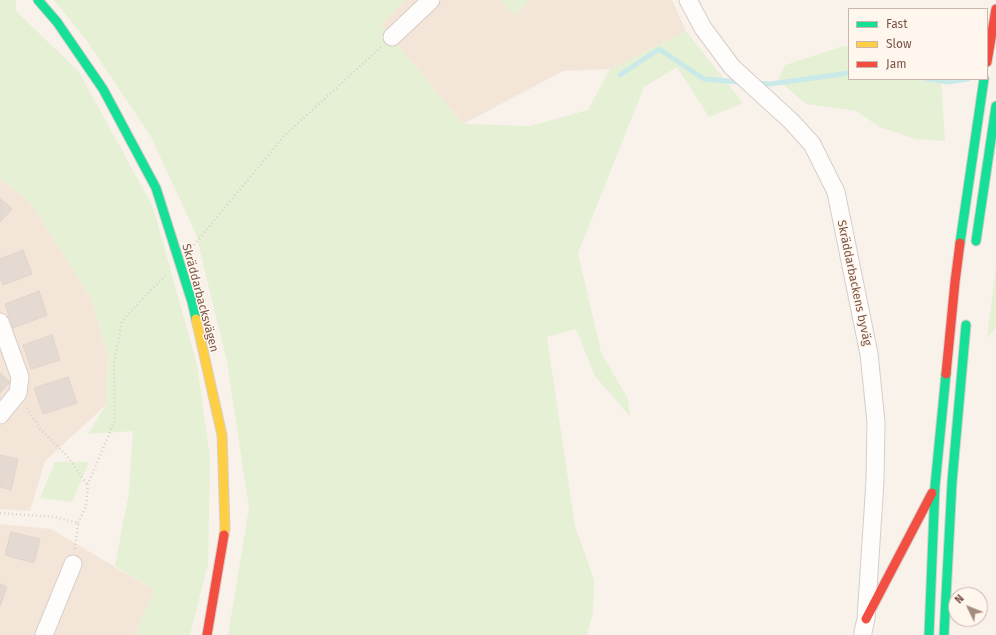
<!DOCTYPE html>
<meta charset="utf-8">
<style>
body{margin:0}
#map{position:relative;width:996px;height:635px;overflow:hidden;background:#f8f2eb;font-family:"Fira Sans",sans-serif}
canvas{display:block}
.legend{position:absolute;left:848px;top:8px;width:140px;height:72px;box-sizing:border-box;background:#fff6ed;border:1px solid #cab6ab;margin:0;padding:5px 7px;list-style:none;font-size:12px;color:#7a5547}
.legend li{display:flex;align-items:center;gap:8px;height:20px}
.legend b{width:20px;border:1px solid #cab6ab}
.north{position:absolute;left:948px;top:587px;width:40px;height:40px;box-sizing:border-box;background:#fff6ed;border:1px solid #cab6ab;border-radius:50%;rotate:313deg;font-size:11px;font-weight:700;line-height:16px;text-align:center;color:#7a5547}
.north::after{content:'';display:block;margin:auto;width:14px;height:18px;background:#a68c80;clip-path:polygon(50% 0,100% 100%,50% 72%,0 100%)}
</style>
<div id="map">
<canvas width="996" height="635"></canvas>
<ul class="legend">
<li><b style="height:5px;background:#16e098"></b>Fast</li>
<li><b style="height:5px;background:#ffcf43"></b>Slow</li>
<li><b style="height:5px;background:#f24e42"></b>Jam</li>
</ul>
<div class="north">N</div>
</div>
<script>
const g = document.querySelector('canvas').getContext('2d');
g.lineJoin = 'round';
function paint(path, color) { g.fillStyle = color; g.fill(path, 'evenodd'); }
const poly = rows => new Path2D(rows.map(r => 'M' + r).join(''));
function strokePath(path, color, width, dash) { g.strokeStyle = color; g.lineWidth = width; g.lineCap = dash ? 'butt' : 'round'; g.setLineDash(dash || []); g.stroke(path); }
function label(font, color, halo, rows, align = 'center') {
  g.font = font + ' "Fira Sans",sans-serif'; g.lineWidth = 3; g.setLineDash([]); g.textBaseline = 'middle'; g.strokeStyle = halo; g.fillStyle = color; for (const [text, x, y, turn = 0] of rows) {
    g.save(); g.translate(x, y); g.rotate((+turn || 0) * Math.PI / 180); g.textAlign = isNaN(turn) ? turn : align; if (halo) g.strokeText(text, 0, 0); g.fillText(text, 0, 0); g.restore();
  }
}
paint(poly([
 [349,0,672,0,686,31,610,69,563,71,463,124,381,25],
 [0,179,30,202,91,298,108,356,106,405,45,461,30,511,0,509],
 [0,524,51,529,154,590,135,635,0,635]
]), '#f4e5d9');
paint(poly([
 [0,0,16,0,16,11,79,72,153,207,197,365,210,457,208,564,190,635,135,635,154,590,115,566,129,492,133,431,88,434,106,405,108,356,91,298,30,202,0,179],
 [54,0,406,0,381,25,463,124,530,126,588,110,610,69,686,31,743,103,709,117,677,67,644,87,578,253,601,352,628,399,630,416,595,376,576,329,547,337,575,526,594,580,593,613,587,635,228,635,249,508,227,362,196,234,150,135,87,41],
 [499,0,529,0,516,16],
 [844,46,849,46,849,79,941,79,945,141,916,139,879,127,857,111,806,104,778,80,785,65],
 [996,267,996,328,987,338],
 [55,462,89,462,72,502,40,498]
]), '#e6f0d4');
strokePath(poly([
 [620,75,659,49,704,79,740,82],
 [927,79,949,82,968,79],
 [756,83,770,84,849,73]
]), '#caeaea', 5);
const building = poly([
 [0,198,12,209,0,222,0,198],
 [23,250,32,274,3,285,0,278,0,259,23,250],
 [39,291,47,315,13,328,5,304,39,291],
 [52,335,60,360,31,369,23,345,52,335],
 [0,373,10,382,0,393,0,373],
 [68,377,77,403,43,414,34,388,68,377],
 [0,455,18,459,11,490,0,487,0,455],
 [11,532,40,539,34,563,5,555,11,532],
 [0,584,7,587,0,606,0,584]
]);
paint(building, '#e5dad1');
strokePath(building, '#e2d4cc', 1);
const street = poly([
 [688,0,703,28,732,67,791,121,812,144,836,192,869,354,876,422,875,481,866,619,863,632,863,635],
 [392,37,431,0],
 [0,322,20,377,18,393,0,415],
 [44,635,73,564]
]);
const fast = poly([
 [38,0,57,22,103,89,156,188,192,302,196,319],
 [976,241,996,106],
 [960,243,984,79],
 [929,635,935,486,946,374],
 [944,635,952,482,966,325]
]);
const slow = poly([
 [196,319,222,435,225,528,224,535]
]);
const jam = poly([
 [987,62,996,9],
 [946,374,955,282,960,243],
 [866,619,932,493],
 [207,635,224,535]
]);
strokePath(street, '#d7cdc8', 19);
strokePath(fast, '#d9cec8', 11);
strokePath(slow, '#d9cec8', 11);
strokePath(jam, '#d9cec8', 11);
strokePath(poly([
 [194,245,284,136,381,47],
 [27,408,40,429,67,456,87,484],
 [0,513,54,517,78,523,75,549],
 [78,523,86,506,88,484,115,420,114,363,122,321,151,290,165,276]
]), '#dbd0cc', 2.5, [1, 3]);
strokePath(street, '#fefdfc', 17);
strokePath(fast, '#16e098', 9);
strokePath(slow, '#ffcf43', 9);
strokePath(jam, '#f24e42', 9);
label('12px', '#7a5547', '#fff6ed', [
 ["Skräddarbackens byväg",854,283,78],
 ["Skräddarbacksvägen",200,298,75]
]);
</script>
